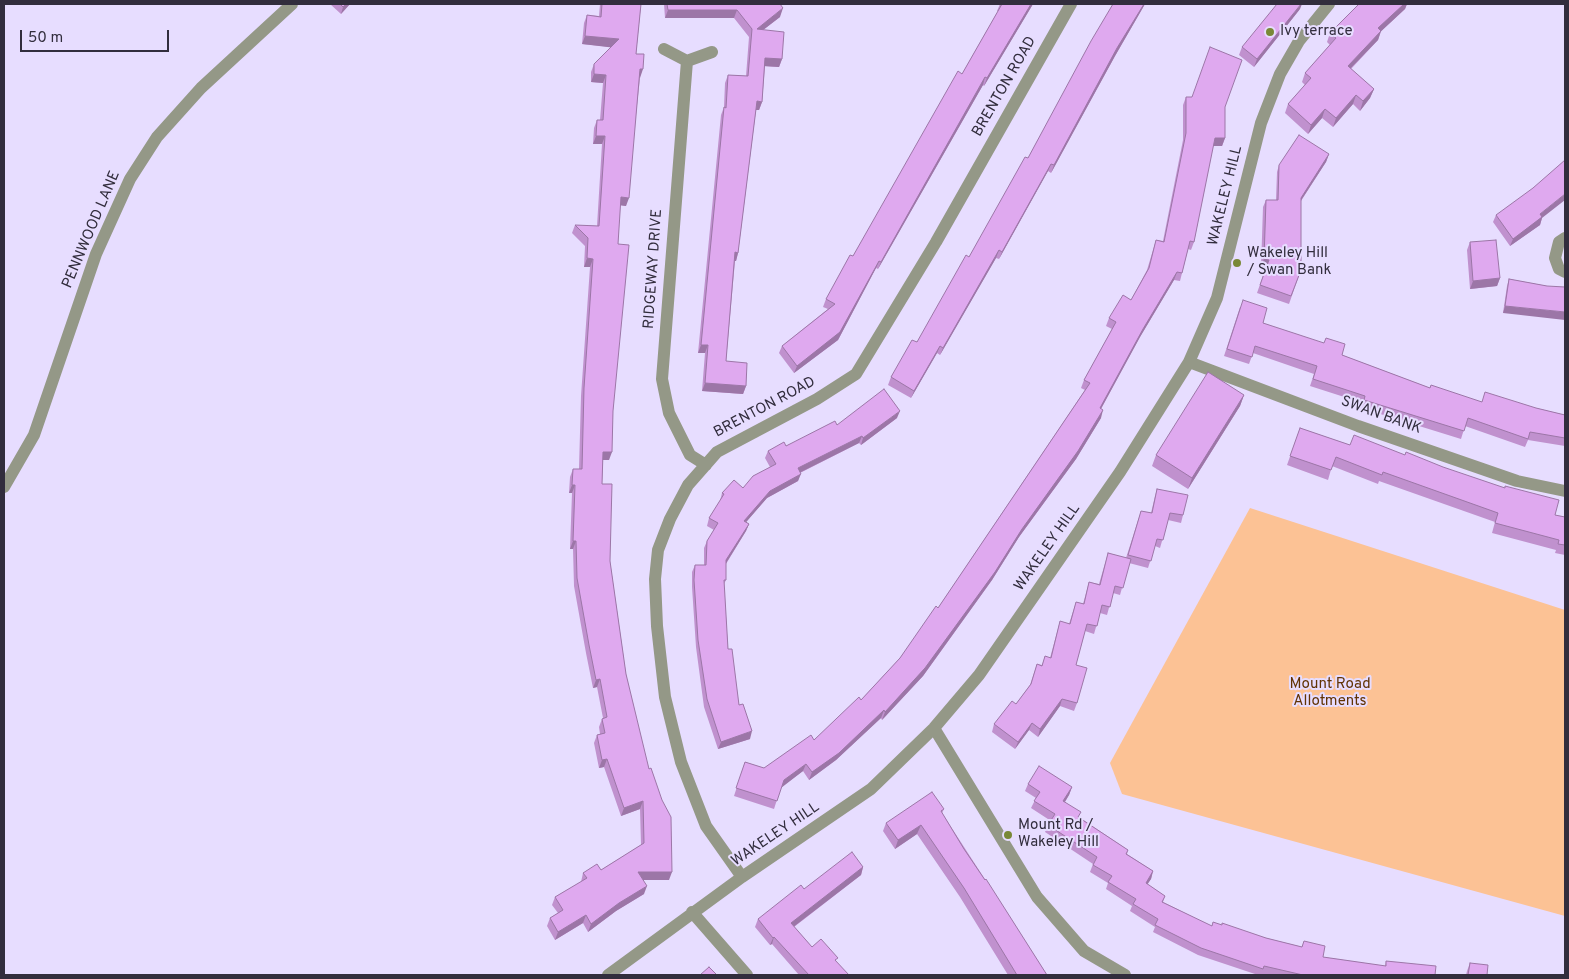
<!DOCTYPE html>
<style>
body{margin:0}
#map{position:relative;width:1569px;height:979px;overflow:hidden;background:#e7ddff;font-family:Overpass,sans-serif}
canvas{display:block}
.frame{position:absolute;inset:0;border:5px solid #322d3d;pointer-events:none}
.scale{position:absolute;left:20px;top:30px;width:149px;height:22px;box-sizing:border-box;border:2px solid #322d3d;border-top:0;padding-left:6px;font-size:15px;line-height:18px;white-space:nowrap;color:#322d3d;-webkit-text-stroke:4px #e7ddff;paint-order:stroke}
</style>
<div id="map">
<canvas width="1569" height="979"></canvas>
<div class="frame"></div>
<div class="scale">50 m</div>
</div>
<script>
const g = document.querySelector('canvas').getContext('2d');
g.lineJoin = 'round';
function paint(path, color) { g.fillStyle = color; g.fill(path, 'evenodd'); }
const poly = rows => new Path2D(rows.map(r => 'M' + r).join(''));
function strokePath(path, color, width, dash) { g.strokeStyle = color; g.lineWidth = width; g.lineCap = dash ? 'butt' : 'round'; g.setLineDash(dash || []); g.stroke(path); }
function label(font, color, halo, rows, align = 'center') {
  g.font = font + ' Overpass,sans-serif'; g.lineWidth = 4; g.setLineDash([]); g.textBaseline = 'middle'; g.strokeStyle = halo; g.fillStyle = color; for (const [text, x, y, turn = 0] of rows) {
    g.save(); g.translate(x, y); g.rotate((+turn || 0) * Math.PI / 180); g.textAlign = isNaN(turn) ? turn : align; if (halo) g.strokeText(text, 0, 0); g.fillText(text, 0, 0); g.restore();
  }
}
paint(poly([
 [1250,508,1565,610,1565,916,1122,794,1110,763]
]), '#fcc295');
strokePath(poly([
 [664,49,687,61,712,52],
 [687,61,662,379,669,413,690,455,706,465],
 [1565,238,1559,242,1555,258,1559,269,1565,272],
 [1189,362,1358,426,1517,481,1565,491],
 [4,487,34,435,96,254,130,179,157,137,201,88,292,4],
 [934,728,1037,897,1084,951,1125,975],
 [742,877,706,826,681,762,665,697,657,626,655,579,658,550,670,519,688,485,717,452,817,399,856,374,936,242,1071,4],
 [692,912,747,975],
 [608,975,742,877,871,789,934,728,979,675,1120,472,1189,362,1217,298,1261,123,1280,74,1299,41,1329,4]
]), '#949887', 12);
paint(poly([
 [330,4,350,4,341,14],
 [600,4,641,4,636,54,640,78,626,206,620,205,618,244,613,411,609,460,603,460,602,484,610,561,626,674,669,880,643,880,644,894,616,911,588,932,583,923,555,940,547,926,550,918,558,913,552,905,555,897,581,882,583,873,601,870,641,845,640,809,621,816,604,767,599,768,594,743,597,735,600,734,599,727,602,719,603,718,597,687,593,688,586,653,574,586,573,549,570,549,572,493,569,493,570,477,573,469,579,469,581,396,590,267,584,267,585,246,572,233,575,225,597,226,602,144,593,144,594,128,597,120,600,120,603,83,591,82,591,72,594,64,611,47,582,44,584,23,587,15,599,16],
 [664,4,738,4,738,5,780,17,763,30,782,59,779,67,765,66,762,102,759,110,756,110,738,253,736,261,735,261,726,361,746,386,743,394,702,391,705,353,698,353,721,115,724,107,725,83,728,75,746,76,749,37,734,18,665,18],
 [1000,4,1033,4,984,86,983,85,878,269,876,268,838,340,794,373,779,353,782,346,828,309,823,307,826,299,853,256,962,74,998,11,997,11],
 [1113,4,1145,4,1115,56,1051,173,1048,171,999,259,996,258,940,355,937,353,911,398,888,385,891,377,917,342,969,257,1028,158],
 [1357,4,1407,4,1405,9,1381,31,1378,40,1351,69,1374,89,1370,98,1360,111,1353,104,1333,127,1322,118,1308,134,1285,113,1288,104,1305,85,1302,82,1305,73,1330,45,1327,42,1330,33,1358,5],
 [1300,9,1254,67,1239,55,1242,47],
 [1186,97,1225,107,1225,138,1222,146,1213,146,1194,242,1191,250,1188,249,1180,281,1174,280,1140,337,1101,409,1101,418,1076,459,1019,537,992,580,923,676,882,720,881,718,836,760,809,780,803,771,781,787,774,809,734,796,745,762,764,768,814,740,861,700,900,658,938,608,1085,390,1081,388,1084,380,1112,329,1106,326,1109,318,1131,300,1147,270,1156,240,1163,241,1183,140,1183,105],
 [1329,154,1326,162,1301,201,1301,270,1289,304,1257,293,1266,267,1261,267,1263,207,1266,200,1276,200,1277,172,1279,165],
 [1496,215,1542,218,1540,225,1510,246,1493,222],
 [1470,242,1500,278,1497,286,1470,289,1467,250],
 [1509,279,1547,286,1503,313,1507,286],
 [1240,307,1263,323,1342,355,1430,388,1482,402,1536,408,1565,415,1565,446,1528,440,1525,447,1465,426,1461,439,1361,408,1363,403,1310,386,1314,374,1253,353,1249,364,1224,356],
 [1244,395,1240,406,1188,489,1152,466,1156,455],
 [897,418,861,445,859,443,800,473,798,481,767,498,746,522,749,524,746,531,726,564,726,580,724,584,728,649,739,705,750,739,718,749,704,707,696,647,692,587,692,572,695,565,704,565,704,548,707,541,714,530,707,526,709,518,720,501,722,493,743,488,770,467,765,458,768,451,786,446,837,425],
 [1300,428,1555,515,1565,517,1565,555,1555,553,1556,550,1492,533,1495,522,1379,481,1378,484,1332,466,1328,480,1287,465],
 [1157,489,1183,515,1181,523,1168,520,1160,548,1155,546,1148,568,1129,563,1120,595,1113,593,1107,615,1100,613,1094,634,1085,631,1076,665,1077,703,1074,711,1060,706,1038,737,1029,730,1015,749,992,732,994,724,1016,704,1030,685,1037,664,1042,665,1045,656,1050,658,1060,621,1069,624,1076,602,1083,604,1089,582,1099,584,1108,553,1126,558,1141,511,1151,513,1155,496],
 [1028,784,1072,787,1069,795,1065,802,1079,817,1128,850,1127,854,1153,871,1151,879,1147,884,1165,896,1163,902,1211,926,1222,925,1266,938,1302,947,1304,941,1323,957,1385,966,1386,961,1435,975,1267,975,1261,974,1260,975,1258,975,1198,955,1153,932,1155,927,1130,911,1132,906,1106,889,1108,883,1090,872,1093,864,1045,832,1048,825,1051,821,1031,808,1036,798,1025,791],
 [944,809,942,813,1047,975,1008,975,960,897,917,834,895,849,883,831,886,823],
 [863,867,861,875,794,927,812,947,836,962,849,975,799,975,772,944,770,945,755,927,758,919,804,889],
 [1470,963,1487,975,1466,975,1467,971]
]), '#c091ce');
paint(poly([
 [346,4,350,4,341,14,343,7],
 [1031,4,1033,4,984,86,987,78],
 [1144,4,1145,4,1115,56,1051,173,1054,165,1117,48],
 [1301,4,1302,4,1300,9,1254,67,1257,59],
 [1404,4,1407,4,1405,9,1375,37,1378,28],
 [783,8,780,17,754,37,757,29],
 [668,10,737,10,734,18,665,18],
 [1381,31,1378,40,1344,75,1348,66],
 [585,36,619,39,616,48,582,44],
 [765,58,782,59,779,67,762,66],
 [640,69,643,69,640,78,637,77],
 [594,74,606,75,603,83,591,82],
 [985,77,983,85,878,269,881,262],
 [1374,89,1370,98,1360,111,1363,101],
 [1356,95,1353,104,1333,127,1336,118],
 [757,101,762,102,759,110,754,110],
 [1325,109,1322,118,1308,134,1311,125],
 [596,136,605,136,602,144,593,144],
 [1215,138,1225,138,1222,146,1212,146],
 [1329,154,1326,162,1298,205,1301,198],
 [1051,164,1048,171,999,259,1002,252],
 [1565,194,1565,200,1542,218,1540,225,1510,246,1513,239,1540,214],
 [621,197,629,198,626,206,618,205],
 [999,250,996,258,940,355,943,348],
 [735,252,738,253,736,261,732,261],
 [587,258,593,259,590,267,584,267],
 [1264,259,1269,260,1266,267,1261,267],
 [879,261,876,268,838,340,794,373,797,366],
 [1177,272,1174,280,1140,337,1097,416,1100,408,1143,329],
 [1500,278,1497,286,1470,289,1473,281],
 [1505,306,1565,312,1565,320,1503,313],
 [701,345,708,345,705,353,698,353],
 [940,346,937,353,911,398,914,391],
 [705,383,746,386,743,394,702,391],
 [1244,395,1240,406,1188,489,1192,478],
 [1103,410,1101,418,1076,459,1019,537,992,580,923,676,882,720,885,712,1022,529],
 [900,411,897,418,861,445,863,438],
 [862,436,859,443,795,475,798,468],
 [603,452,612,452,609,460,600,460],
 [801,474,798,481,767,498,741,528,744,521,770,491],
 [572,485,575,485,572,493,569,493],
 [749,524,746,531,723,568,726,560],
 [573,541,576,541,573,549,570,549],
 [600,679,597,687,593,688,596,680],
 [1062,699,1060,706,1038,737,1040,729],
 [884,710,881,718,836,760,809,780,812,772],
 [1032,723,1029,730,1015,749,1018,742],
 [752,731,750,739,718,749,721,742],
 [607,759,604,767,599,768,602,760],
 [806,764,803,771,781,788,784,780],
 [1072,787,1069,795,1061,808,1063,801],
 [643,801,640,809,621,816,624,808],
 [921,825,917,834,895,849,898,840],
 [863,867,861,875,788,931,791,923],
 [1153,871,1151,879,1143,891,1146,883],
 [638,872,672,872,669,880,635,880],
 [647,886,644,894,616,911,588,932,591,924,619,903],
 [586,915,583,923,555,940,558,932],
 [774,937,772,944,770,945,773,938]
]), '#9c76a7');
const building = poly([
 [340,4,346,4,343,7,340,4],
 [602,4,641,4,636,54,644,54,643,69,640,69,629,198,621,197,618,244,629,245,613,411,612,452,603,452,602,484,612,484,610,561,626,674,649,769,651,768,662,800,671,817,672,872,638,872,647,886,619,903,591,924,586,915,558,932,550,918,563,910,555,897,587,878,583,873,597,864,601,870,644,843,643,801,624,808,607,759,602,760,597,735,605,733,602,719,607,717,600,679,596,680,589,645,577,578,576,541,573,541,575,485,572,485,573,469,582,469,584,388,593,259,587,258,588,238,575,225,599,226,605,136,596,136,597,120,603,120,606,75,594,74,594,64,619,39,585,36,587,15,601,17,602,4],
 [667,4,738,4,738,5,739,4,780,4,783,8,757,29,784,32,782,59,765,58,762,102,757,101,738,253,735,252,726,361,747,363,746,386,705,383,708,345,701,345,724,107,726,108,728,75,748,76,752,29,737,10,668,10,667,4],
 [1001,4,1031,4,987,78,985,77,881,262,879,261,840,332,797,366,782,346,835,304,826,299,850,255,853,256,958,71,962,74,1002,4,1001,4],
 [1113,4,1144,4,1117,48,1054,165,1051,164,1002,252,999,250,943,348,940,346,914,391,891,377,912,340,917,342,966,255,969,257,1025,157,1028,158,1091,41,1113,4],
 [1277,4,1301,4,1257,59,1242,47,1277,4],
 [1359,4,1404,4,1378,28,1381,31,1348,66,1374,89,1363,101,1356,95,1336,118,1325,109,1311,125,1288,104,1311,78,1305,73,1336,38,1330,33,1359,4],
 [1210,47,1242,60,1225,107,1225,138,1215,138,1194,242,1190,241,1182,273,1177,272,1143,329,1100,408,1103,410,1078,451,1022,529,995,572,925,668,885,712,884,710,839,753,812,772,806,764,784,780,777,801,736,788,745,762,764,768,811,735,814,740,859,697,861,700,900,658,936,606,938,608,1090,383,1084,380,1116,322,1109,318,1123,295,1131,300,1149,268,1156,240,1164,242,1186,133,1186,97,1192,97,1210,47],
 [1299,135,1329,154,1301,198,1301,270,1291,296,1260,285,1269,260,1264,259,1266,200,1278,200,1279,165,1299,135],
 [1565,160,1565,194,1540,214,1542,217,1513,239,1496,215,1533,188,1565,160],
 [1496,240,1500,278,1473,281,1470,242,1496,240],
 [1509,279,1547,286,1565,287,1565,312,1505,306,1509,279],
 [1243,300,1267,308,1263,323,1324,343,1326,338,1345,344,1342,355,1430,388,1431,385,1482,402,1485,392,1536,408,1565,415,1565,438,1530,432,1528,439,1468,418,1464,431,1364,400,1365,396,1313,379,1317,366,1255,346,1252,357,1227,349,1243,300],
 [1208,372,1244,395,1192,478,1156,455,1208,372],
 [884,389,900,411,863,438,862,436,798,468,801,474,770,491,744,521,749,524,726,560,726,580,724,580,728,649,732,649,739,705,743,704,752,731,721,742,707,699,698,640,694,580,695,565,706,565,707,541,718,523,709,518,724,494,722,493,734,480,743,488,753,476,776,464,768,451,784,442,786,446,835,421,837,425,884,389],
 [1300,428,1350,445,1354,435,1405,455,1406,452,1443,467,1505,488,1505,486,1559,500,1555,515,1565,517,1565,545,1558,544,1559,540,1495,523,1498,513,1383,472,1382,475,1336,457,1331,470,1290,456,1300,428],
 [1157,489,1188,495,1183,515,1170,513,1163,540,1157,539,1151,561,1128,555,1141,511,1152,513,1157,489],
 [1108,553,1131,559,1123,588,1115,586,1110,607,1102,605,1097,626,1087,624,1076,665,1087,668,1077,703,1062,699,1040,729,1032,723,1018,742,994,724,1012,701,1016,704,1031,684,1037,664,1042,666,1045,656,1051,658,1060,621,1070,624,1076,602,1084,604,1089,582,1100,585,1108,553],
 [1039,766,1072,787,1063,801,1081,812,1078,817,1128,850,1126,854,1153,871,1146,883,1165,896,1162,902,1212,926,1213,922,1222,925,1222,923,1266,938,1302,947,1304,941,1325,946,1323,957,1386,966,1386,961,1436,966,1435,975,1303,975,1264,966,1263,969,1201,948,1155,925,1158,919,1133,904,1136,899,1108,882,1112,876,1093,865,1097,857,1048,825,1055,814,1034,801,1040,792,1028,784,1039,766],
 [932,792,944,809,941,811,964,849,985,880,986,879,1047,975,1017,975,964,888,921,825,898,840,886,823,932,792],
 [852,852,863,867,791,923,812,947,821,939,838,958,835,960,849,975,809,975,774,937,773,938,758,919,801,885,804,889,852,852],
 [1470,963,1488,965,1487,975,1468,975,1470,963],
 [709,967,717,975,700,975,709,967]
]);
paint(building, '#dfa9ef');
strokePath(building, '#9c76a7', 1);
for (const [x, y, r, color] of [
 [1270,32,5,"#798837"],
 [1237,263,5,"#798837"],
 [1008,835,5,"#798837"]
]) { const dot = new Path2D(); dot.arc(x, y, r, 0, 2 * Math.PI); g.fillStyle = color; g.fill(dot); strokePath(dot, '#e7ddff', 2); }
label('15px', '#322d3d', '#e7ddff', [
 ["Ivy terrace",1280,32],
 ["Wakeley Hill",1247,254],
 ["/ Swan Bank",1247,271],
 ["Mount Rd /",1018,826],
 ["Wakeley Hill",1018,843]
], 'left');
label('15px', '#322d3d', '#e7ddff', [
 ["BRENTON ROAD",1005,87,-60],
 ["WAKELEY HILL",1226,196,-76],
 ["PENNWOOD LANE",92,230,-67],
 ["RIDGEWAY DRIVE",654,269,-86],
 ["BRENTON ROAD",765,408,-28],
 ["SWAN BANK",1381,416,20],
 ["WAKELEY HILL",1048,548,-55],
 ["WAKELEY HILL",776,835,-34]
]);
label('15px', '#613304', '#e7ddff', [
 ["Mount Road",1330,685],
 ["Allotments",1330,702]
]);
</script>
